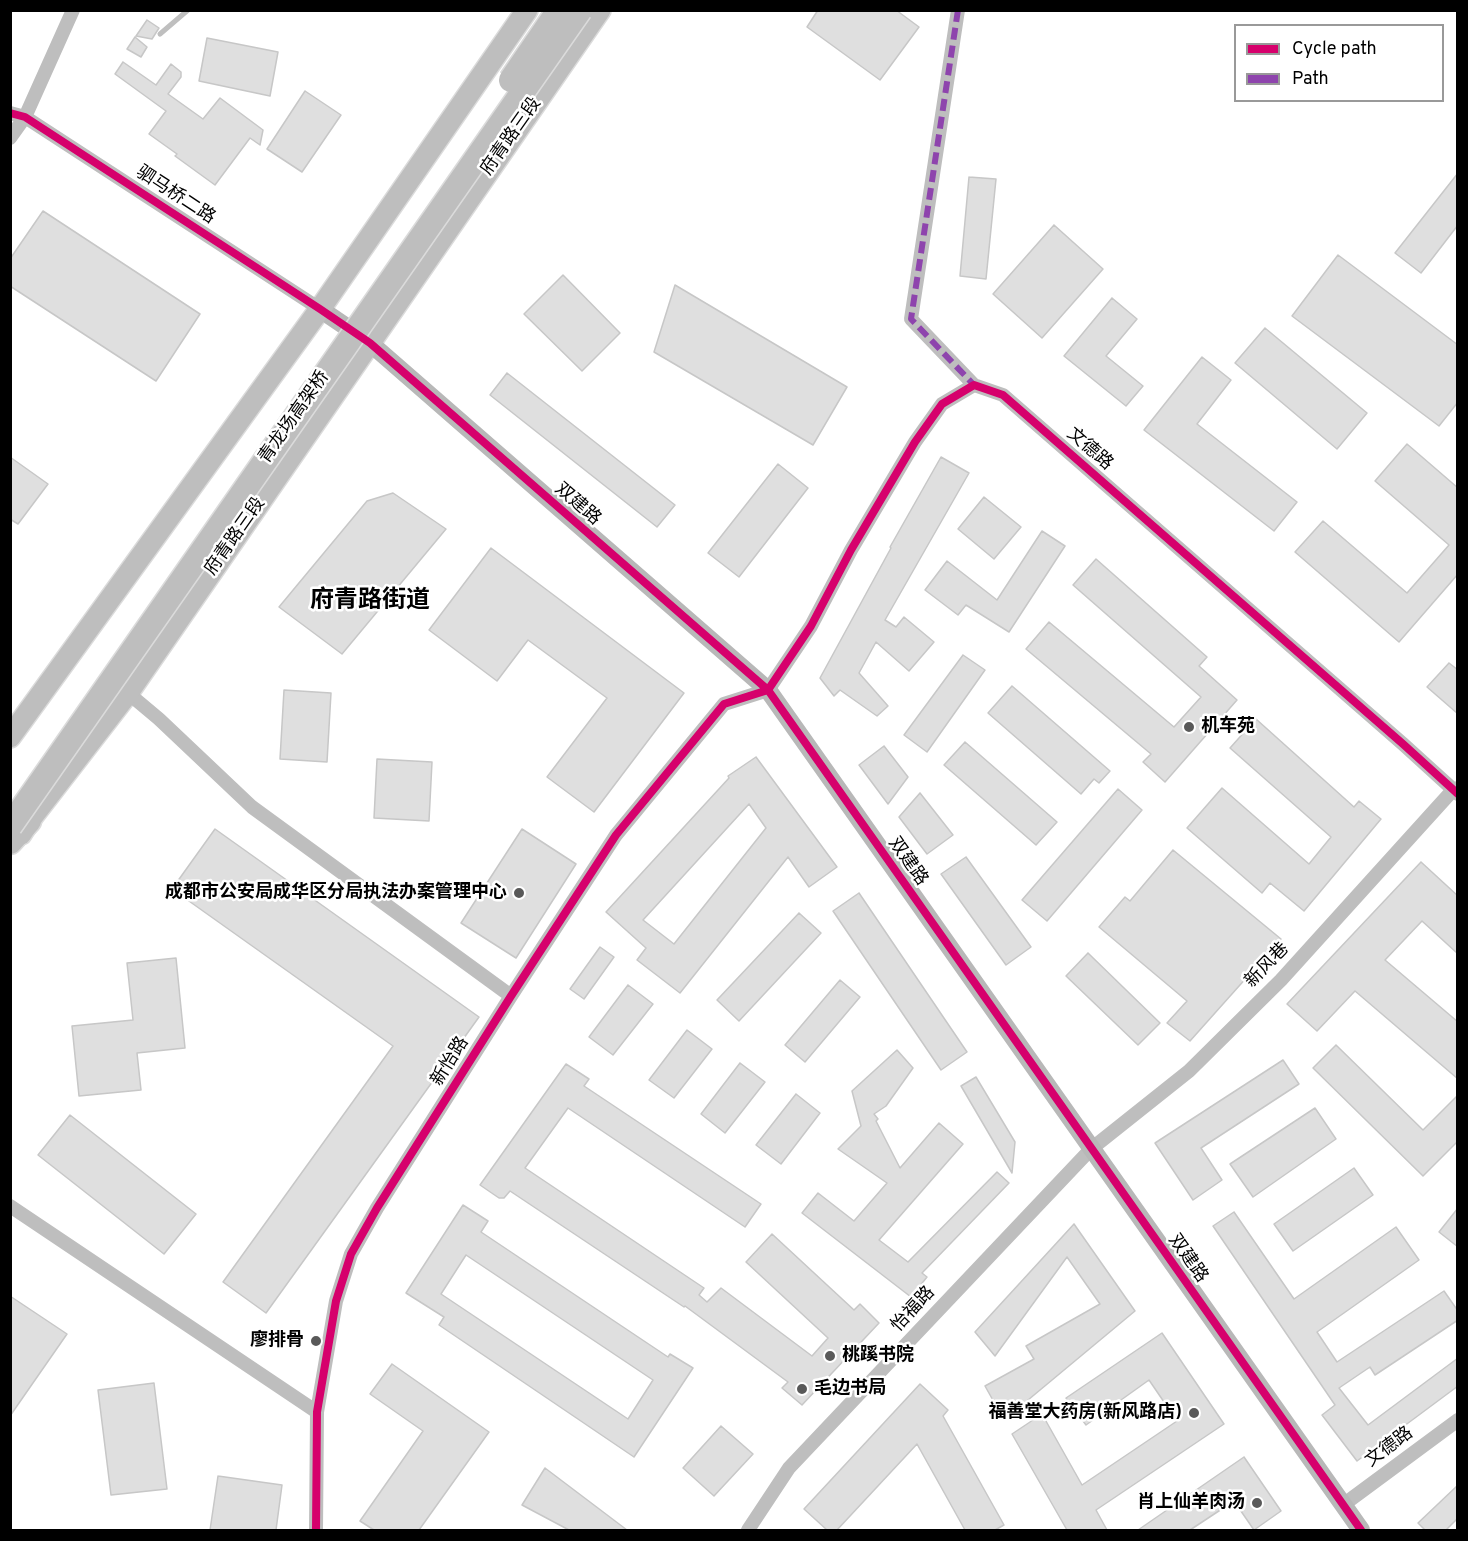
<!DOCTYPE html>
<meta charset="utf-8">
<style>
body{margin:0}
#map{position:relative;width:1468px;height:1541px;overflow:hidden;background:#fff;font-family:Overpass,sans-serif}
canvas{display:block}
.frame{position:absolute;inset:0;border:12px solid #000;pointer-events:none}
.legend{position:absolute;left:1234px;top:24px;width:210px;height:78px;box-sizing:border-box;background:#fff;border:2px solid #999;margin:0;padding:8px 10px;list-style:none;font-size:18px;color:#000}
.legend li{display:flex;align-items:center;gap:12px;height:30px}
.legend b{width:30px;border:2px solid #999}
</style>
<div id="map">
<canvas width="1468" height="1541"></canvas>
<div class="frame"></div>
<ul class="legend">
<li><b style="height:8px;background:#d6006c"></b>Cycle path</li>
<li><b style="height:8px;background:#8e44ad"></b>Path</li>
</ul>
</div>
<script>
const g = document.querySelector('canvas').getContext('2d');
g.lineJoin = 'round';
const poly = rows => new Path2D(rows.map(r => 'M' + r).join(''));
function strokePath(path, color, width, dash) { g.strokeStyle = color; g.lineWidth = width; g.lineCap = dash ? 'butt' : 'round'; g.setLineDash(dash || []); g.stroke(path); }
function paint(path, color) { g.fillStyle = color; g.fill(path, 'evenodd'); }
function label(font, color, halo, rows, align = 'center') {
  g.font = font + ' Overpass,"Noto Sans SC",sans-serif'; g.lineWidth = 5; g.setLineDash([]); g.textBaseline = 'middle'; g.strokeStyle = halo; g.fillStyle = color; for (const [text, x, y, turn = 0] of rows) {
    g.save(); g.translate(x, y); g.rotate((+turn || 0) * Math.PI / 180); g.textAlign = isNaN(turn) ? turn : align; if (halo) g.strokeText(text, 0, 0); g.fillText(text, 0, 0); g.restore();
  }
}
strokePath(poly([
 [160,34,188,10]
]), '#bfbfbf', 5);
const building = poly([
 [818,10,896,10,919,27,880,80,807,27,818,10],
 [147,20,159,28,152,39,136,36,147,20],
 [135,37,147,47,141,57,127,49,135,37],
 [207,38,278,52,270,96,199,81,207,38],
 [123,62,156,85,171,64,181,72,181,77,168,94,203,119,220,98,263,130,260,145,250,138,215,185,175,156,177,154,149,134,166,111,115,74,123,62],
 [305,91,341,115,302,172,267,149,305,91],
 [1458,173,1458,225,1421,273,1395,253,1458,173],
 [969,177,996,179,986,279,960,276,969,177],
 [43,211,200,314,156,381,10,286,10,259,43,211],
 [1054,225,1103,269,1042,338,993,294,1054,225],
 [1338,255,1458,345,1458,402,1439,426,1292,316,1338,255],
 [563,275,620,333,582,371,524,314,563,275],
 [675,285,847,387,813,445,654,352,675,285],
 [1112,298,1137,319,1106,356,1143,386,1126,406,1064,356,1112,298],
 [1265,328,1367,413,1337,449,1235,363,1265,328],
 [1202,357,1231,380,1197,424,1297,502,1274,531,1144,430,1202,357],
 [507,373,675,505,657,527,490,395,507,373],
 [1407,444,1458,488,1458,574,1399,642,1295,552,1323,521,1407,593,1449,545,1375,481,1407,444],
 [10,457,48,484,18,524,10,519,10,457],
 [941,457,969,473,885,620,896,627,904,617,934,642,909,671,876,642,859,673,888,706,877,716,840,690,834,696,820,678,891,548,890,547,941,457],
 [778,464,808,488,739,577,708,553,778,464],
 [393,493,446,529,342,654,279,607,367,501,393,493],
 [984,497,1021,527,994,559,958,529,984,497],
 [1042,531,1065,546,1009,632,966,605,958,615,925,590,947,561,997,600,1042,531],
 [491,548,684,693,594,812,547,777,607,698,528,640,497,681,429,630,491,548],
 [1096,559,1207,657,1199,666,1237,700,1165,782,1143,762,1151,754,1026,649,1049,622,1174,727,1201,697,1073,585,1096,559],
 [963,655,985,670,927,752,904,735,963,655],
 [1449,663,1458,670,1458,714,1427,687,1449,663],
 [1012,686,1110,771,1099,783,1094,779,1081,794,988,713,1012,686],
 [284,690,331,693,327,762,280,759,284,690],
 [1256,719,1354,807,1359,801,1381,819,1304,911,1270,883,1262,893,1187,828,1222,788,1309,864,1331,837,1230,748,1256,719],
 [965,742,1057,822,1036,845,944,765,965,742],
 [884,746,908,777,888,804,859,765,884,746],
 [756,757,837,867,809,887,788,857,680,993,637,960,646,948,606,912,729,778,728,776,756,757],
 [749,804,766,828,674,944,643,920,749,804],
 [377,759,432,762,429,821,374,818,377,759],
 [1118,789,1142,810,1047,921,1022,900,1118,789],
 [920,793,953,835,927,854,899,817,920,793],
 [215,829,479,1017,266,1313,223,1282,393,1046,172,889,215,829],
 [522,829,576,864,516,958,461,923,522,829],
 [1173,850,1281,939,1190,1041,1167,1023,1187,1001,1099,927,1125,897,1130,901,1173,850],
 [966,857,1031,947,1006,965,941,874,966,857],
 [1421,862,1458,896,1458,954,1422,921,1385,960,1458,1022,1458,1079,1355,991,1317,1031,1287,1004,1421,862],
 [859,893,967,1052,941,1070,833,911,859,893],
 [799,913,821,933,739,1021,717,1000,799,913],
 [600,947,614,957,584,999,570,989,600,947],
 [1088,953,1160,1023,1138,1045,1066,976,1088,953],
 [176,958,185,1048,137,1053,141,1090,79,1096,72,1026,133,1020,127,963,176,958],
 [840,980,860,997,805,1062,785,1045,840,980],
 [628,985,653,1004,613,1055,589,1037,628,985],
 [687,1030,712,1049,674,1098,649,1080,687,1030],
 [1336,1045,1423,1130,1458,1095,1458,1141,1423,1176,1313,1068,1336,1045],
 [897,1050,913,1068,886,1106,874,1114,878,1119,876,1121,900,1168,939,1123,963,1144,879,1240,908,1262,997,1172,1009,1183,922,1273,927,1277,911,1297,802,1213,818,1193,854,1221,887,1183,838,1149,861,1126,852,1091,897,1050],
 [1283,1060,1299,1084,1201,1148,1222,1180,1193,1200,1155,1143,1283,1060],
 [740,1063,765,1082,725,1133,701,1114,740,1063],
 [566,1064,589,1079,584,1086,761,1204,745,1227,568,1108,525,1168,704,1288,699,1295,707,1302,721,1288,812,1356,828,1338,746,1262,772,1234,854,1310,860,1304,879,1323,802,1405,782,1388,788,1382,685,1306,684,1307,510,1191,504,1198,499,1198,480,1185,566,1064],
 [976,1077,1015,1142,1012,1173,961,1086,976,1077],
 [796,1094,820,1113,781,1164,756,1145,796,1094],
 [1315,1108,1336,1139,1253,1197,1230,1164,1315,1108],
 [70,1115,196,1214,164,1254,38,1155,70,1115],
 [1354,1168,1373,1195,1293,1251,1274,1224,1354,1168],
 [463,1205,488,1221,481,1232,668,1357,670,1354,693,1368,634,1457,439,1325,444,1317,406,1293,463,1205],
 [466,1255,653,1380,628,1419,441,1294,466,1255],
 [1458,1208,1458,1247,1439,1232,1458,1208],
 [1234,1212,1294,1299,1396,1227,1419,1260,1317,1332,1337,1362,1444,1291,1458,1311,1458,1320,1375,1375,1370,1367,1339,1388,1368,1425,1458,1358,1458,1386,1357,1461,1322,1415,1335,1405,1213,1226,1234,1212],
 [1074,1224,1135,1311,1004,1420,985,1386,1034,1359,1026,1346,1100,1304,1067,1257,995,1356,975,1332,1074,1224],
 [10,1296,67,1334,10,1416,10,1296],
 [1162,1333,1224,1424,1096,1510,1107,1530,1067,1530,1012,1434,1042,1414,1082,1485,1177,1421,1149,1380,1086,1425,1066,1398,1162,1333],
 [392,1364,489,1432,419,1530,374,1530,360,1521,423,1431,370,1394,392,1364],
 [154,1383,167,1489,111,1495,98,1390,154,1383],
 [920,1384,948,1410,943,1416,1004,1525,995,1530,965,1530,917,1444,837,1530,827,1530,804,1509,920,1384],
 [721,1426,753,1454,714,1496,683,1468,721,1426],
 [1244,1457,1281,1511,1254,1530,1234,1501,1190,1530,1138,1530,1244,1457],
 [545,1468,627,1530,569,1530,522,1505,545,1468],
 [218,1476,282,1485,276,1530,210,1530,218,1476],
 [1458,1485,1458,1518,1446,1530,1425,1530,1418,1523,1458,1485]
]);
paint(building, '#dfdfdf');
strokePath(building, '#c7c7c7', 1.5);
const primary = poly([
 [10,737,320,309,527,10],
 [21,834,29,821,128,693,600,10]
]);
const highway = poly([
 [10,842,29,821]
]);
strokePath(primary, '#dbdbdb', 24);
strokePath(highway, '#dbdbdb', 27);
strokePath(poly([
 [958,10,911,319,974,385],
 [10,113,25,117,320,309],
 [10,138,25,117,73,10],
 [128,693,159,719,252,807,511,996],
 [10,1206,317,1412],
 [1343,1505,1458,1420],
 [316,1530,317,1412,336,1301,351,1254,377,1208,511,996,616,835,724,704,768,690,811,626,851,550,915,442,942,404,974,385,1003,395,1403,744,1458,794],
 [748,1530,789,1468,1091,1149,1189,1071,1281,980,1453,790,1458,788]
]), '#bebebe', 14);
strokePath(poly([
 [320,309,370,343,768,690,1361,1530]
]), '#b8b8b8', 18);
strokePath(primary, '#bebebe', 21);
strokePath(highway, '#bebebe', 24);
const highwayBridge = poly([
 [511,80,559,10],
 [10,826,580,10]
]);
strokePath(highwayBridge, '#dbdbdb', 27, []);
strokePath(highwayBridge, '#bebebe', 24);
strokePath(poly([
 [958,10,911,319,974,385]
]), '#8e44ad', 6, [12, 6]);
strokePath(poly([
 [10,113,25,117,320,309,370,343,768,690,1361,1530],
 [316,1530,317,1412,336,1301,351,1254,377,1208,511,996,616,835,724,704,768,690,811,626,851,550,915,442,942,404,974,385,1003,395,1403,744,1458,794]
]), '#d6006c', 8);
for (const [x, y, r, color] of [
 [1189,727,6,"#595959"],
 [519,893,6,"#595959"],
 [316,1341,6,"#595959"],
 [830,1356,6,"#595959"],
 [802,1389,6,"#595959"],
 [1194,1413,6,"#595959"],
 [1257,1503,6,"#595959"]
]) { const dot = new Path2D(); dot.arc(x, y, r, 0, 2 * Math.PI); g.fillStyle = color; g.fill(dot); strokePath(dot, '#fff', 2); }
label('18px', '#000', '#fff', [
 ["府青路三段",512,137,-55],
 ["驷马桥二路",175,196,33],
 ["青龙场高架桥",295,418,-55],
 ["文德路",1089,450,41],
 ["双建路",577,505,41],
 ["府青路三段",236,537,-55],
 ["双建路",907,862,55],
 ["新风巷",1268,966,-46],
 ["新怡路",451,1062,-58],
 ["双建路",1187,1259,55],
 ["怡福路",914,1310,-47],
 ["文德路",1390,1448,-37]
]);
label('bold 18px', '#000', '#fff', [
 ["机车苑",1201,727,"left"],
 ["成都市公安局成华区分局执法办案管理中心",507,893],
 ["廖排骨",304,1341],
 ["桃蹊书院",842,1356,"left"],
 ["毛边书局",814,1389,"left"],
 ["福善堂大药房(新风路店)",1182,1413],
 ["肖上仙羊肉汤",1245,1503]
], 'right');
label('bold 24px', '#000', '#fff', [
 ["府青路街道",370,602]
]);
</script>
